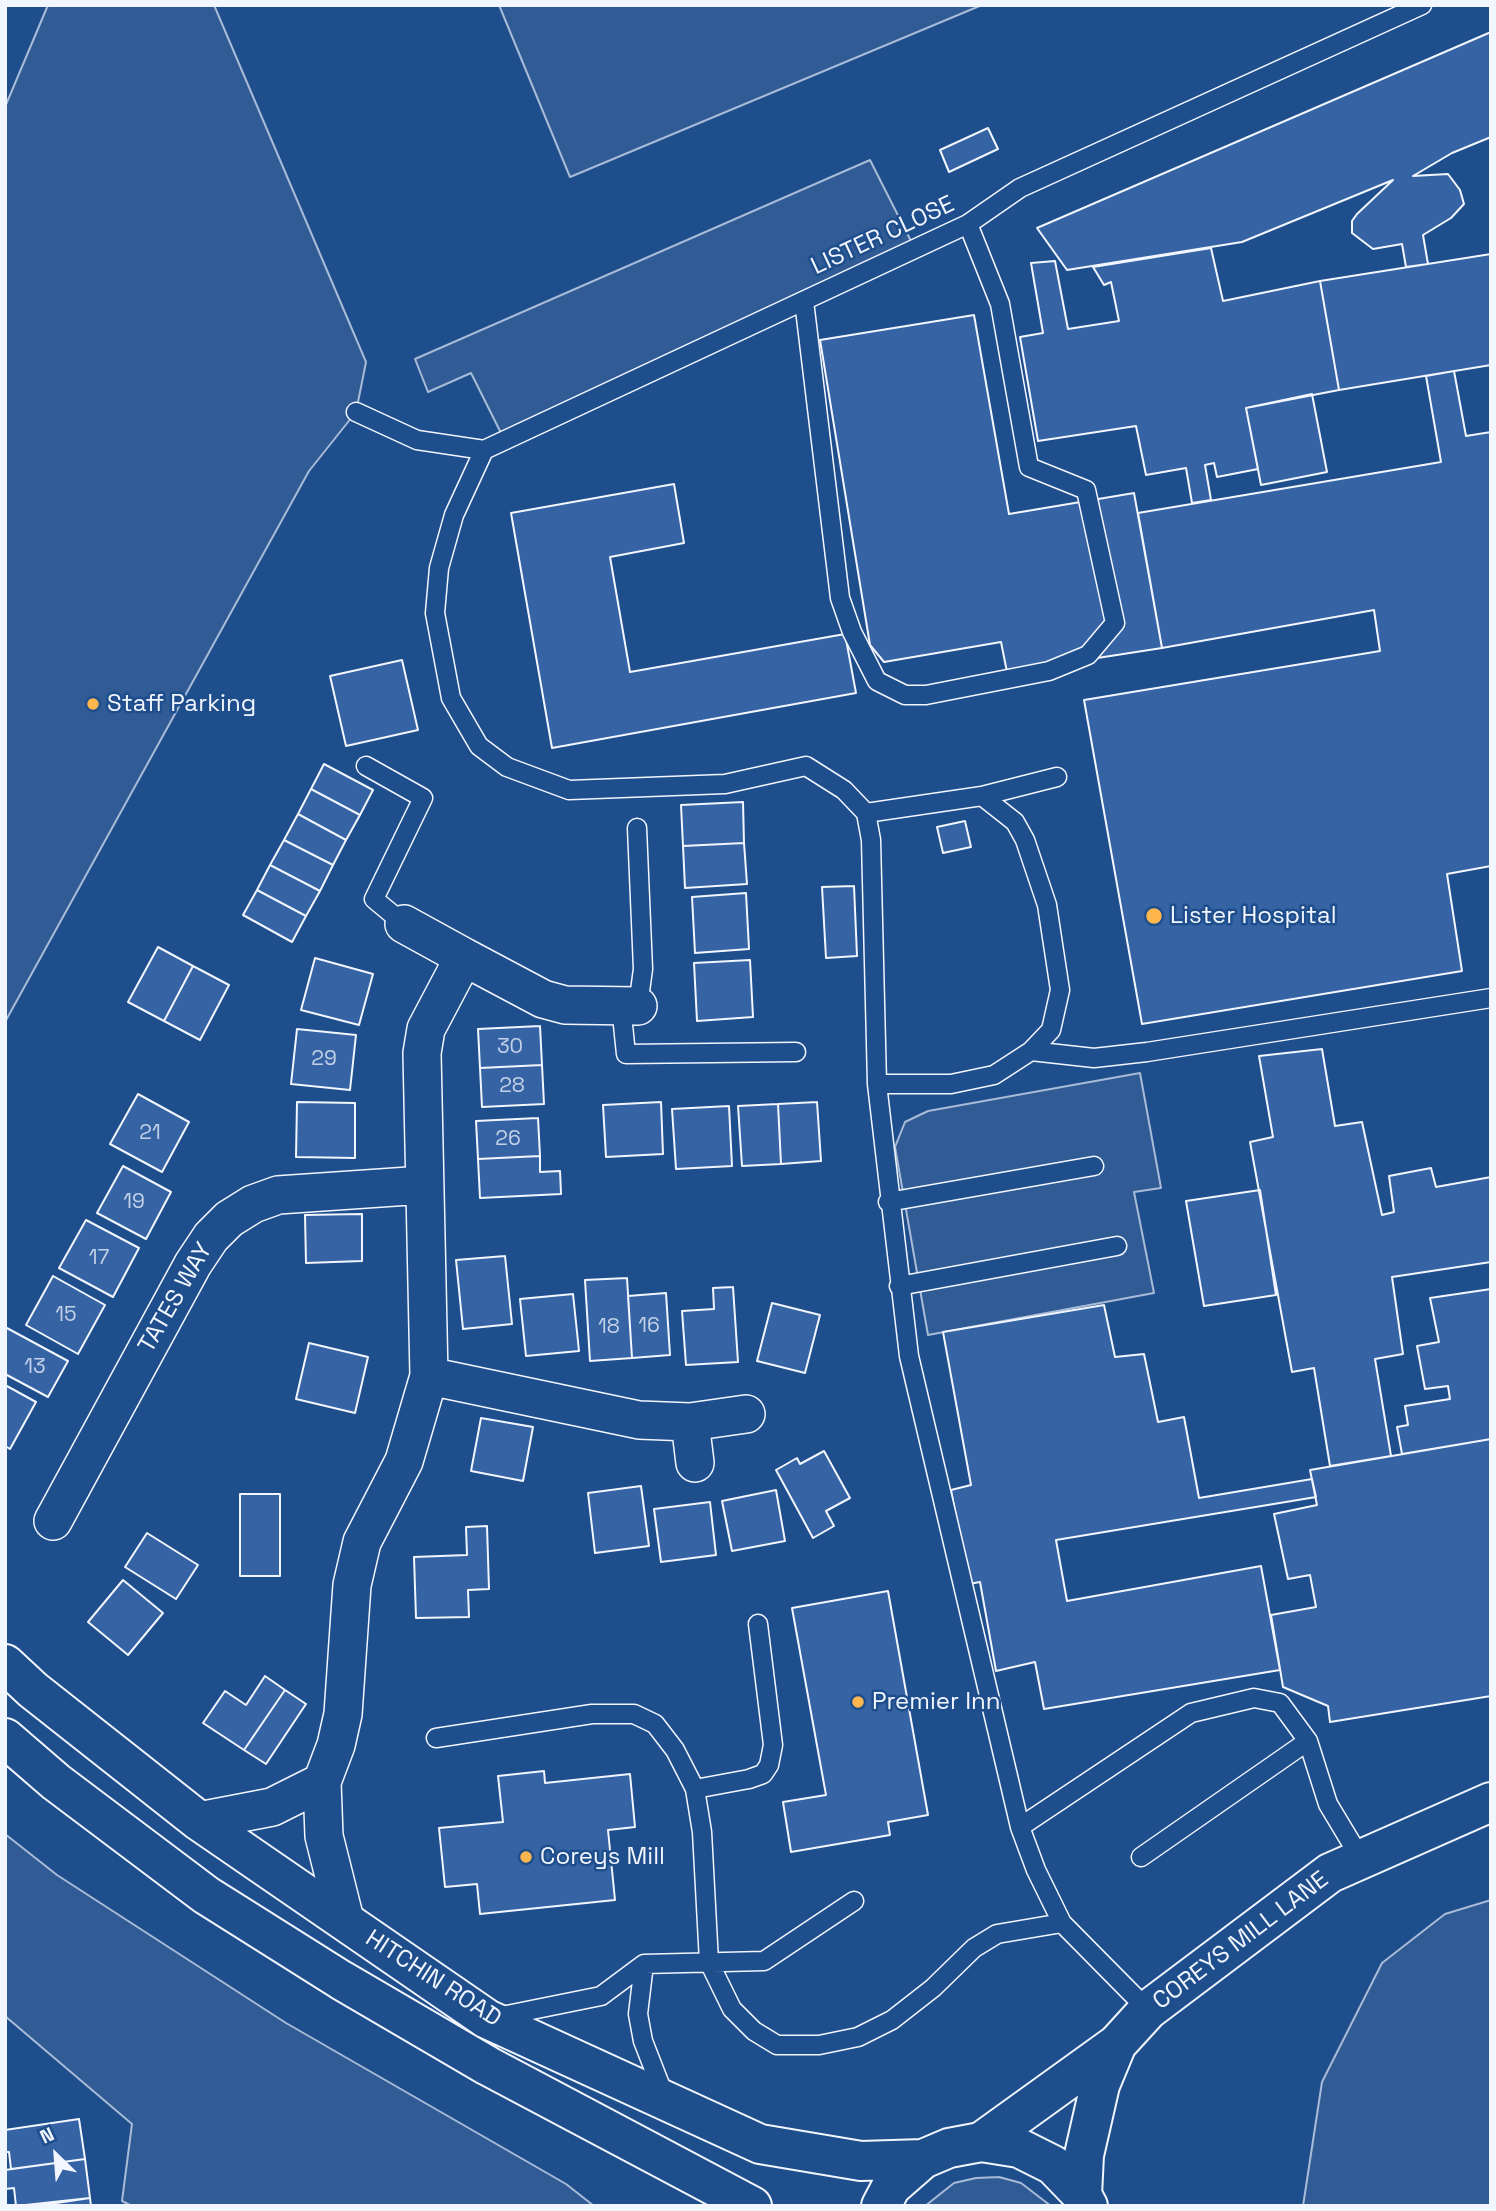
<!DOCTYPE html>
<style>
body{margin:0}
#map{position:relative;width:1496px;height:2211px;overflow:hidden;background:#1f4e8c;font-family:"Space Grotesk",sans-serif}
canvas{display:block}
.frame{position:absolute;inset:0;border:7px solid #f2f6ff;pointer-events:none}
.north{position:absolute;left:21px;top:2120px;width:70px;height:70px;-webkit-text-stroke:5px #1f4e8c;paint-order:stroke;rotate:335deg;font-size:19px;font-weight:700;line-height:28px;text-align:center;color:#f2f6ff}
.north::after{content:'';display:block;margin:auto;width:24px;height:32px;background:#f2f6ff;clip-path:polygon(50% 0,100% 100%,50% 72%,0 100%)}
</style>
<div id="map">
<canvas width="1496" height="2211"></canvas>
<div class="frame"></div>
<div class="north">N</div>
</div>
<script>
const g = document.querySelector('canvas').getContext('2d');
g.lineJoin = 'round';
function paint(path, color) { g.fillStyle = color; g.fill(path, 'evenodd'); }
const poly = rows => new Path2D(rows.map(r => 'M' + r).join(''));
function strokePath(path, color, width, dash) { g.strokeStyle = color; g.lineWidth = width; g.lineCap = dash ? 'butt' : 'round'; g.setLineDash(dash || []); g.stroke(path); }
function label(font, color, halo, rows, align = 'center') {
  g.font = font + ' "Space Grotesk",sans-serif'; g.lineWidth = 5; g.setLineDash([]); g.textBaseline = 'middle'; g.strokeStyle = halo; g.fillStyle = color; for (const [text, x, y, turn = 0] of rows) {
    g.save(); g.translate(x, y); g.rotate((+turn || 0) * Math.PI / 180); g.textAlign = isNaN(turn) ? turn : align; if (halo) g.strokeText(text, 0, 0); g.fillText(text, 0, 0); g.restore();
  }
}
const built = poly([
 [48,5,214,5,366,362,356,412,309,471,5,1022,5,107,48,5],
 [499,5,982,5,570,177,499,5],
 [870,160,915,249,505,441,471,373,428,392,415,359,870,160],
 [1140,1073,1161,1188,1134,1192,1154,1293,928,1335,895,1147,905,1122,928,1111,1140,1073],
 [5,1834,57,1875,286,2023,566,2184,594,2206,132,2206,122,2201,132,2124,5,2016,5,1834],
 [1491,1900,1491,2206,1303,2206,1322,2082,1382,1963,1445,1914,1491,1900],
 [999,2177,1021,2183,1051,2206,925,2206,954,2183,976,2178,999,2177]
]);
paint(built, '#305b95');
strokePath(built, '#a8bbd7', 2);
const building = poly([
 [1491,32,1491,137,1452,153,1413,176,1448,174,1460,190,1464,204,1451,218,1423,235,1428,264,1406,267,1402,244,1373,249,1352,233,1352,221,1357,214,1393,180,1242,242,1067,270,1037,228,1491,32],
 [988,128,998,149,949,172,940,150,988,128],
 [1211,248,1223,301,1320,281,1339,390,1246,408,1258,469,1217,477,1214,463,1205,465,1211,500,1192,503,1186,468,1146,475,1136,426,1038,441,1020,337,1043,333,1031,263,1055,261,1068,329,1119,321,1111,282,1104,285,1093,267,1211,248],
 [1491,254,1491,365,1339,390,1320,281,1491,254],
 [974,315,1009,514,1134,493,1162,648,1007,672,1001,642,884,662,870,645,820,340,974,315],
 [1454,371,1466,436,1491,432,1491,866,1447,874,1462,971,1142,1024,1084,700,1380,651,1374,610,1162,648,1138,513,1441,462,1426,376,1454,371],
 [1312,394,1327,472,1261,485,1246,408,1312,394],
 [674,484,684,543,610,557,630,672,845,634,856,693,552,748,511,513,674,484],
 [402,660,418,730,346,746,330,676,402,660],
 [324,764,373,790,360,815,311,789,324,764],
 [311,789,360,815,346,840,298,814,311,789],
 [743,802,744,843,683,846,681,805,743,802],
 [298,814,346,840,333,865,284,840,298,814],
 [965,821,971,847,943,853,937,827,965,821],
 [284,840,333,865,320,891,270,865,284,840],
 [744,843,747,884,685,888,683,846,744,843],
 [270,865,320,891,306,916,257,890,270,865],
 [854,886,857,956,826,958,822,887,854,886],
 [257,890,306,916,292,942,243,915,257,890],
 [746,893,749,949,695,953,692,897,746,893],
 [158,947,193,966,164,1021,128,1002,158,947],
 [315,958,373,974,359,1025,301,1010,315,958],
 [750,960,753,1017,697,1021,694,963,750,960],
 [193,966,229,985,200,1040,164,1021,193,966],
 [540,1026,542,1065,480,1068,478,1029,540,1026],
 [297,1029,356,1035,350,1090,291,1084,297,1029],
 [1322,1049,1335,1126,1362,1122,1382,1215,1394,1212,1389,1176,1431,1168,1436,1187,1491,1177,1491,1262,1392,1277,1403,1354,1375,1359,1391,1456,1330,1466,1314,1368,1292,1372,1250,1142,1273,1137,1259,1056,1322,1049],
 [542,1065,544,1104,482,1107,480,1068,542,1065],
 [138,1094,189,1122,162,1172,110,1144,138,1094],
 [297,1102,355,1103,355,1158,296,1157,297,1102],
 [661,1102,663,1154,606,1157,603,1105,661,1102],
 [817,1102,821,1161,781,1164,778,1104,817,1102],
 [778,1104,781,1164,742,1166,738,1106,778,1104],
 [729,1106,732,1166,676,1169,672,1109,729,1106],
 [538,1118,540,1156,478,1159,476,1121,538,1118],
 [540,1156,540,1172,560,1171,561,1194,480,1198,478,1159,540,1156],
 [123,1166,171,1192,146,1239,97,1213,123,1166],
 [1260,1190,1276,1295,1204,1306,1186,1201,1260,1190],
 [362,1214,362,1261,306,1263,305,1215,362,1214],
 [86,1220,139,1248,113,1297,59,1268,86,1220],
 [505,1256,512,1324,463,1329,456,1260,505,1256],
 [53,1276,105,1305,78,1354,26,1325,53,1276],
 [627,1278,632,1358,590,1361,585,1280,627,1278],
 [733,1287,738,1362,686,1365,682,1311,714,1309,713,1288,733,1287],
 [1491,1289,1491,1439,1402,1454,1397,1427,1408,1425,1405,1406,1450,1399,1448,1386,1425,1389,1417,1346,1439,1342,1430,1298,1491,1289],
 [666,1293,670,1355,632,1358,628,1296,666,1293],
 [573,1294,579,1351,526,1356,520,1299,573,1294],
 [772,1303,820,1315,805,1373,757,1361,772,1303],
 [1104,1305,1115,1357,1144,1354,1158,1422,1184,1417,1199,1498,1312,1479,1316,1497,1056,1540,1067,1601,1261,1566,1280,1670,1044,1709,1035,1662,996,1671,980,1582,969,1584,951,1490,971,1485,943,1332,1104,1305],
 [5,1327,68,1361,48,1397,5,1374,5,1327],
 [309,1343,368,1357,355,1413,296,1399,309,1343],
 [5,1385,36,1402,10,1449,5,1446,5,1385],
 [481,1418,533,1427,523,1481,471,1471,481,1418],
 [1491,1439,1491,1696,1330,1722,1328,1706,1283,1687,1271,1615,1316,1607,1310,1575,1288,1579,1274,1514,1317,1505,1310,1470,1491,1439],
 [824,1451,850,1498,826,1511,834,1526,813,1538,776,1470,797,1458,800,1464,824,1451],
 [641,1486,649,1546,595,1553,588,1493,641,1486],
 [776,1490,785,1541,732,1551,722,1501,776,1490],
 [240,1494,280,1494,280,1576,240,1576,240,1494],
 [710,1502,716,1555,661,1562,654,1509,710,1502],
 [487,1526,489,1589,468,1590,469,1617,416,1618,414,1557,467,1555,466,1527,487,1526],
 [147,1533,198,1565,176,1599,125,1567,147,1533],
 [123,1580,163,1613,128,1655,88,1622,123,1580],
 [888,1591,928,1815,888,1822,890,1835,791,1852,783,1802,826,1795,792,1608,888,1591],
 [265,1676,285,1690,244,1750,203,1723,225,1691,246,1705,265,1676],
 [285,1690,306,1704,266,1764,244,1750,285,1690],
 [544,1771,545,1783,630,1774,635,1827,608,1830,615,1900,480,1914,477,1884,445,1887,439,1828,503,1822,498,1776,544,1771],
 [79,2119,85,2159,11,2169,9,2152,5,2152,5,2130,79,2119],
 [85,2159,90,2198,16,2206,14,2188,5,2189,5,2170,85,2159],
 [90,2198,91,2206,36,2206,90,2198]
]);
paint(building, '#3563a3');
strokePath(building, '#f2f6ff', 2);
const service = poly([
 [804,301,840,598,852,632,877,681,905,695,926,695,1049,671,1088,655,1115,623,1086,490,1029,467,1000,304,968,224],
 [356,412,417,440,484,450,968,224,1020,188,1422,5],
 [484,450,454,515,439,568,435,613,451,698,479,746,507,767,569,790,725,784,806,766,844,790,866,813,871,840,877,1084,951,1084,994,1075,1031,1051,1051,1030,1060,990,1047,905,1025,840,1015,822,982,796,866,813],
 [366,766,423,798,374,899,404,924],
 [982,796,1057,777],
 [637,828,643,969,638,1006],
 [621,1006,626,1054,796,1052],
 [1031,1051,1094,1058,1147,1052,1491,998],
 [877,1084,909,1356,1020,1827,1036,1870,1062,1923,1148,2010],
 [888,1202,1094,1166],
 [899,1286,1117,1246],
 [436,1738,592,1714,634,1714,655,1724,675,1750,695,1789,702,1832,709,1962,732,2009,754,2031,777,2045,819,2045,858,2037,892,2020,933,1988,974,1948,997,1934,1062,1923],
 [695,1789,749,1779,763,1774,769,1765,773,1745,758,1624],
 [1020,1827,1191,1713,1254,1698,1280,1703,1308,1741,1328,1804,1361,1859],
 [1141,1857,1308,1741],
 [644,1964,638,2014,643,2041,664,2095],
 [497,2017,601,1996,644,1964,764,1961,854,1901]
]);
const minor = poly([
 [464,957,543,999,565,1005,638,1006],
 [429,1376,639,1420,690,1422,746,1414],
 [690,1422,695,1463],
 [53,1521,193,1264,211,1237,229,1219,253,1204,278,1195,424,1185],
 [199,1821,272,1807,322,1782],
 [345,1920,324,1836,322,1782,336,1745,343,1714,352,1585,362,1542,404,1461,429,1376,422,1053,426,1029,464,957,404,924]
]);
const tertiary = poly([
 [981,2142,1117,2044,1148,2010,1330,1873,1491,1802],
 [1082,2195,1084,2155,1100,2085,1117,2044]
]);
const primary = poly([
 [5,1664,33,1690,199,1821,487,2019,760,2144,861,2161,923,2159],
 [5,1738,56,1782,206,1895,341,1980,488,2066,752,2206],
 [881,2206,891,2187,923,2159,949,2148,981,2142,1019,2148,1053,2165,1082,2195,1088,2206]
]);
strokePath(service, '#f2f6ff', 21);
strokePath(minor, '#f2f6ff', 40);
strokePath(tertiary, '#f2f6ff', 42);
strokePath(primary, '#f2f6ff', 42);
strokePath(service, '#1f4e8c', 18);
strokePath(minor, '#1f4e8c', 37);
strokePath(tertiary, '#1f4e8c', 38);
strokePath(primary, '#1f4e8c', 38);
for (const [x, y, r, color] of [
 [93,704,7,"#ffb74d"],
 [1154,916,9,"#ffb74d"],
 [858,1702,7,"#ffb74d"],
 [526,1857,7,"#ffb74d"]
]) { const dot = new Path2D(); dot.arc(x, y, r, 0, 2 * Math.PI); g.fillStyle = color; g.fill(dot); strokePath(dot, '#1f4e8c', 2.5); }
label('21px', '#c3d1e8', null, [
 ["30",510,1047],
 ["29",324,1059],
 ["28",512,1086],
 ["21",150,1133],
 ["26",508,1139],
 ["19",134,1202],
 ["17",99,1258],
 ["15",66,1315],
 ["16",649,1326],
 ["18",609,1327],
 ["13",35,1367]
]);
label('24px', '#f2f6ff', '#1f4e8c', [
 ["LISTER CLOSE",883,236,-25],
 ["TATES WAY",176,1298,-60],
 ["COREYS MILL LANE",1241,1941,-37],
 ["HITCHIN ROAD",433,1979,33]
]);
label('24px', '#f2f6ff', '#1f4e8c', [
 ["Staff Parking",107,704],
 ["Lister Hospital",1170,916],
 ["Premier Inn",872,1702],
 ["Coreys Mill",540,1857]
], 'left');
</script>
